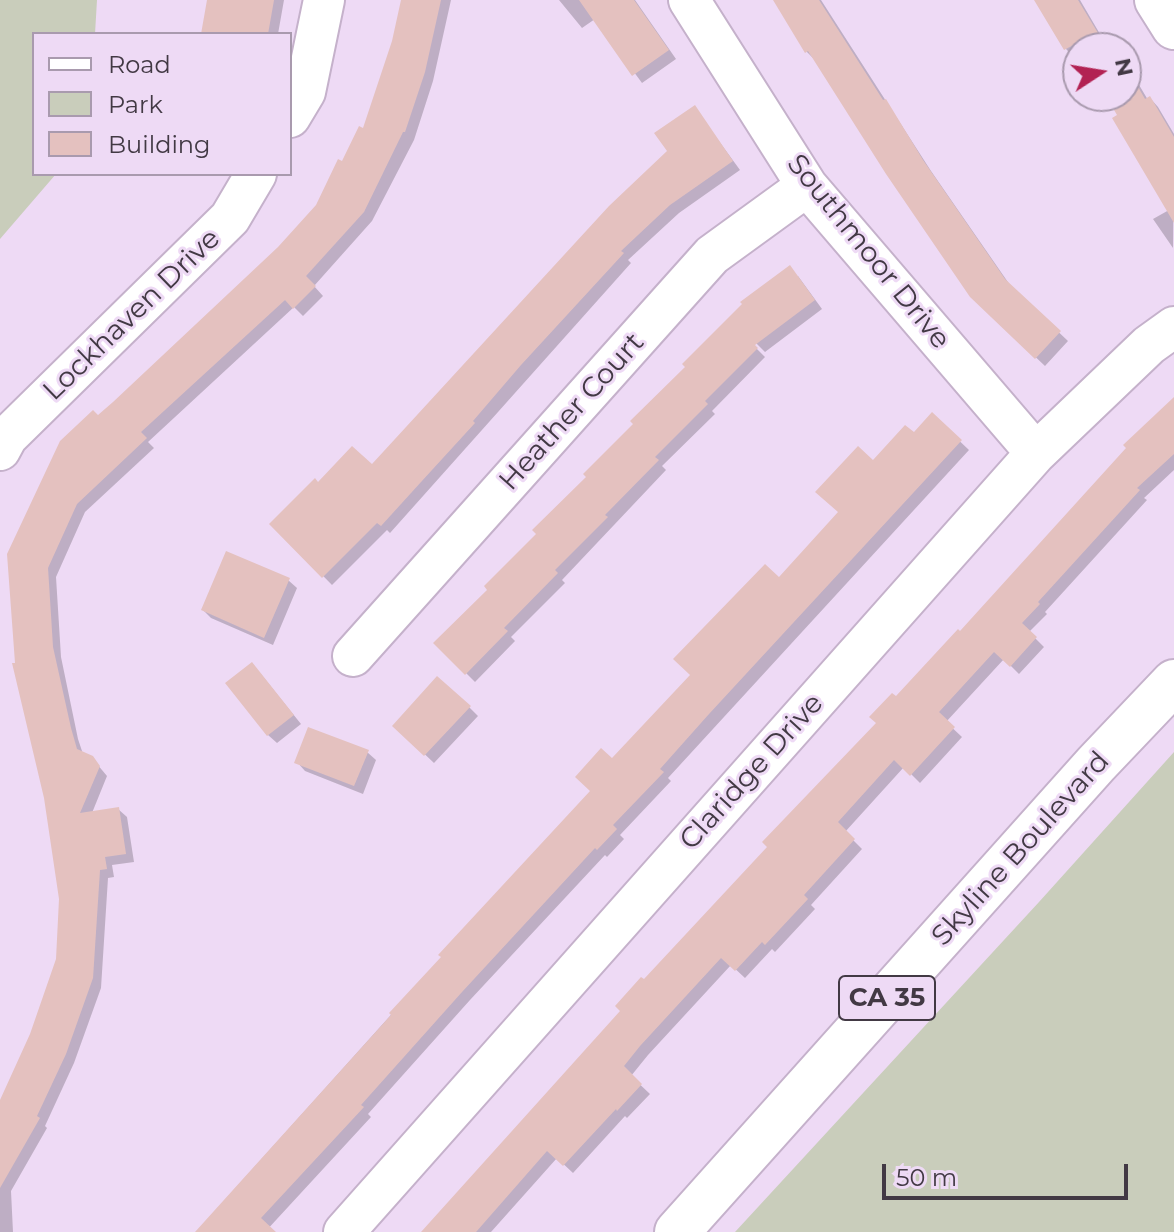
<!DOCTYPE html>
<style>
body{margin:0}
#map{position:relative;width:1174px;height:1232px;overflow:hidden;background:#eedaf5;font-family:Montserrat,sans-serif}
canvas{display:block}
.legend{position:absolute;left:32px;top:32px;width:260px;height:144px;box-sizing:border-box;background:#eedaf5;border:2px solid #a99aae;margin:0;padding:10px 14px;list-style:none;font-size:24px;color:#423944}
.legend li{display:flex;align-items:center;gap:16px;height:40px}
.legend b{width:40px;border:2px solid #a99aae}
.north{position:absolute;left:1062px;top:32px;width:80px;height:80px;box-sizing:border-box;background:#eedaf5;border:2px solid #a99aae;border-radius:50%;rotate:78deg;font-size:22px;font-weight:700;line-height:32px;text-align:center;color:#423944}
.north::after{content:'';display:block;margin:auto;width:28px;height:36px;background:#b22253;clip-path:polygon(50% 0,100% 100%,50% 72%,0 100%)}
.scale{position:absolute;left:882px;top:1164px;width:246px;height:36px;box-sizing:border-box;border:4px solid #423944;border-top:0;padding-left:10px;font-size:24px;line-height:28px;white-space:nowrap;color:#423944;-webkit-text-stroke:6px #eedaf5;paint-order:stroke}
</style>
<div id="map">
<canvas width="1174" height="1232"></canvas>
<ul class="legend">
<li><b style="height:10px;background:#fff"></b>Road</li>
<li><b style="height:22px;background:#c9cdbb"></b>Park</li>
<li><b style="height:22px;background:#e4c1bf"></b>Building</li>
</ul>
<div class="north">N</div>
<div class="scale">50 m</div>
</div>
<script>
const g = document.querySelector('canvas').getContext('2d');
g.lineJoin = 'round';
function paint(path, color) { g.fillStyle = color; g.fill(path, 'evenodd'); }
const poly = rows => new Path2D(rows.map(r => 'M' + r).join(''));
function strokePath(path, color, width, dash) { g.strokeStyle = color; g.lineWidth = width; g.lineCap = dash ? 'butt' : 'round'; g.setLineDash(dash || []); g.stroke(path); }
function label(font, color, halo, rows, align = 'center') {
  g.font = font + ' Montserrat,sans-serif'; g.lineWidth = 6; g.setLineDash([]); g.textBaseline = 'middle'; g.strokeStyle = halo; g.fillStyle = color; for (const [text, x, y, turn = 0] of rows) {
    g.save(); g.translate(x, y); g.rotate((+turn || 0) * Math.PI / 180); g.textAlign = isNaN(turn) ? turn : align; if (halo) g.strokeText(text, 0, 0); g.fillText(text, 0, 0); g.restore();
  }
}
paint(poly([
 [0,0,97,0,95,34,34,34,34,174,56,174,0,239],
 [1174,752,1174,1232,735,1232,1039,902]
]), '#c9cdbb');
paint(poly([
 [209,0,284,0,278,34,203,34],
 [402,0,451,0,433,81,414,140,372,221,314,286,323,296,303,316,294,307,148,442,154,448,85,512,56,577,61,657,78,739,83,754,92,758,107,776,92,813,118,809,127,817,134,862,112,865,114,877,108,878,101,988,74,1063,45,1126,47,1128,11,1191,13,1232,0,1232,0,1104,32,1034,58,960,61,899,46,798,17,664,9,555,98,418,280,248,318,206,364,131,394,41],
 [559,0,635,0,676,59,642,83,595,19,582,28],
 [775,0,821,0,931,171,1012,288,1068,341,1045,366,971,296,815,60,806,51],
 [1037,0,1080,0,1107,46,1111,43,1115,48,1078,48,1078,55,1075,58,1066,49],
 [1126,63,1148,100,1150,98,1158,107,1174,134,1173,248,1153,219,1169,210,1108,96,1126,96],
 [694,107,740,170,679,213,628,260,631,263,390,533,387,530,332,585,272,524,319,485,372,467,670,151],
 [798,276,822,309,765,352,752,339,750,342,765,357,712,411,715,414,662,466,666,470,562,580,565,583,511,637,515,641,475,682,436,643],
 [1174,408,1174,470,1144,498,1147,500,1045,612,1047,614,1029,632,1044,647,1019,674,1004,659,946,722,962,737,920,783,904,767,845,832,862,849,811,905,815,909,775,952,772,949,745,978,731,965,648,1055,631,1076,650,1094,627,1118,625,1116,573,1173,557,1158,491,1232,423,1232,623,1011,644,982,769,847,879,724,896,699],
 [932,415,969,450,668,778,671,781,620,835,624,839,607,857,605,855,470,1000,368,1114,371,1117,265,1232,196,1232,592,791,612,761,840,513,873,462,914,435],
 [288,580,297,588,273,645,211,618,203,610],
 [260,673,301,724,277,743,268,735],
 [469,707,478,716,434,763,395,726],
 [367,752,376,760,363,794,305,771,297,762]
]), '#0003');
paint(poly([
 [207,0,274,0,268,34,201,34],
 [401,0,441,0,425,72,405,132,403,132,364,212,306,276,316,286,293,309,285,300,141,432,147,438,77,504,48,568,53,647,71,728,77,749,93,756,100,766,80,813,119,807,126,854,105,857,107,869,100,870,93,978,66,1054,37,1116,40,1118,0,1188,0,1100,30,1034,56,959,59,899,44,798,12,663,15,663,7,554,60,441,93,410,98,415,113,402,278,247,316,205,338,159,342,161,359,126,363,128,392,41],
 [579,0,634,0,669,50,632,76],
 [773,0,819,0,883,100,886,99,923,160,1005,279,1061,331,1035,359,970,297,886,174,808,51,805,53],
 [1034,0,1078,0,1107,48,1078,50,1075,44,1064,50],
 [1126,66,1145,99,1150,96,1174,137,1174,223,1112,118,1117,115,1106,96,1126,96],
 [695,105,733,161,670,205,621,251,624,253,521,365,473,421,475,423,421,482,381,526,377,523,322,578,269,524,315,478,318,482,352,446,372,464,609,206,667,151,654,133],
 [790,265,815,300,755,345,758,348,705,401,708,404,655,457,659,460,605,515,608,517,555,570,558,573,504,628,508,631,465,675,433,643,487,590,484,586,536,534,532,530,586,477,583,474,633,424,630,421,685,367,682,364,742,304,740,302],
 [1174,397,1174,454,1137,488,1140,490,1038,602,1040,604,1022,623,1037,637,1010,667,994,652,939,712,955,727,910,776,894,760,838,822,855,839,804,895,808,899,765,945,762,942,735,971,721,958,640,1046,624,1066,642,1084,617,1111,616,1109,563,1166,547,1151,476,1232,421,1232,620,1011,615,1006,641,977,644,979,767,847,762,842,876,723,869,717,892,693,896,696,958,629,960,631,1126,448,1123,445],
 [932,412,962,440,709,714,660,769,664,772,613,825,617,829,597,850,595,848,462,992,361,1105,364,1107,261,1218,276,1232,195,1232,391,1015,389,1013,441,957,438,955,590,791,575,777,601,748,612,758,690,675,673,659,765,564,779,577,838,512,815,492,858,446,873,460,905,425,914,432],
 [226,551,290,578,264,638,201,610],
 [252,662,294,715,267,736,225,683],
 [437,676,471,706,424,756,392,726],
 [308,727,369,750,354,786,294,763]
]), '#e4c1bf');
const minor = poly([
 [689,0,807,186,1036,453],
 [290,117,305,92,324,0],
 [0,450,7,437,230,218,256,174],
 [353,656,712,255,807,186],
 [344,1232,1036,453,1149,345,1174,327]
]);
const tertiary = poly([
 [1157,0,1174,27]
]);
const primary = poly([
 [677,1232,1096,764,1174,682]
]);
strokePath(minor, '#c5b1cb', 44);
strokePath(tertiary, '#c5b1cb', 48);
strokePath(primary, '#c5b1cb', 48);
strokePath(minor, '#fff', 40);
strokePath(tertiary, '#fff', 44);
strokePath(primary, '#fff', 44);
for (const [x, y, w] of [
 [887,998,96]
]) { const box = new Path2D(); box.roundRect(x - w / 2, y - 22, w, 44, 6); g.fillStyle = '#eedaf5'; g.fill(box); strokePath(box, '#423944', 2); }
label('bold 26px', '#423944', null, [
 ["CA 35",887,998]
]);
label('28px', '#423944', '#eedaf5', [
 ["Southmoor Drive",868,252,51],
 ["Lockhaven Drive",132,315,-44],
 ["Heather Court",572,412,-48],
 ["Claridge Drive",752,772,-48],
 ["Skyline Boulevard",1021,849,-48]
]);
</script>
